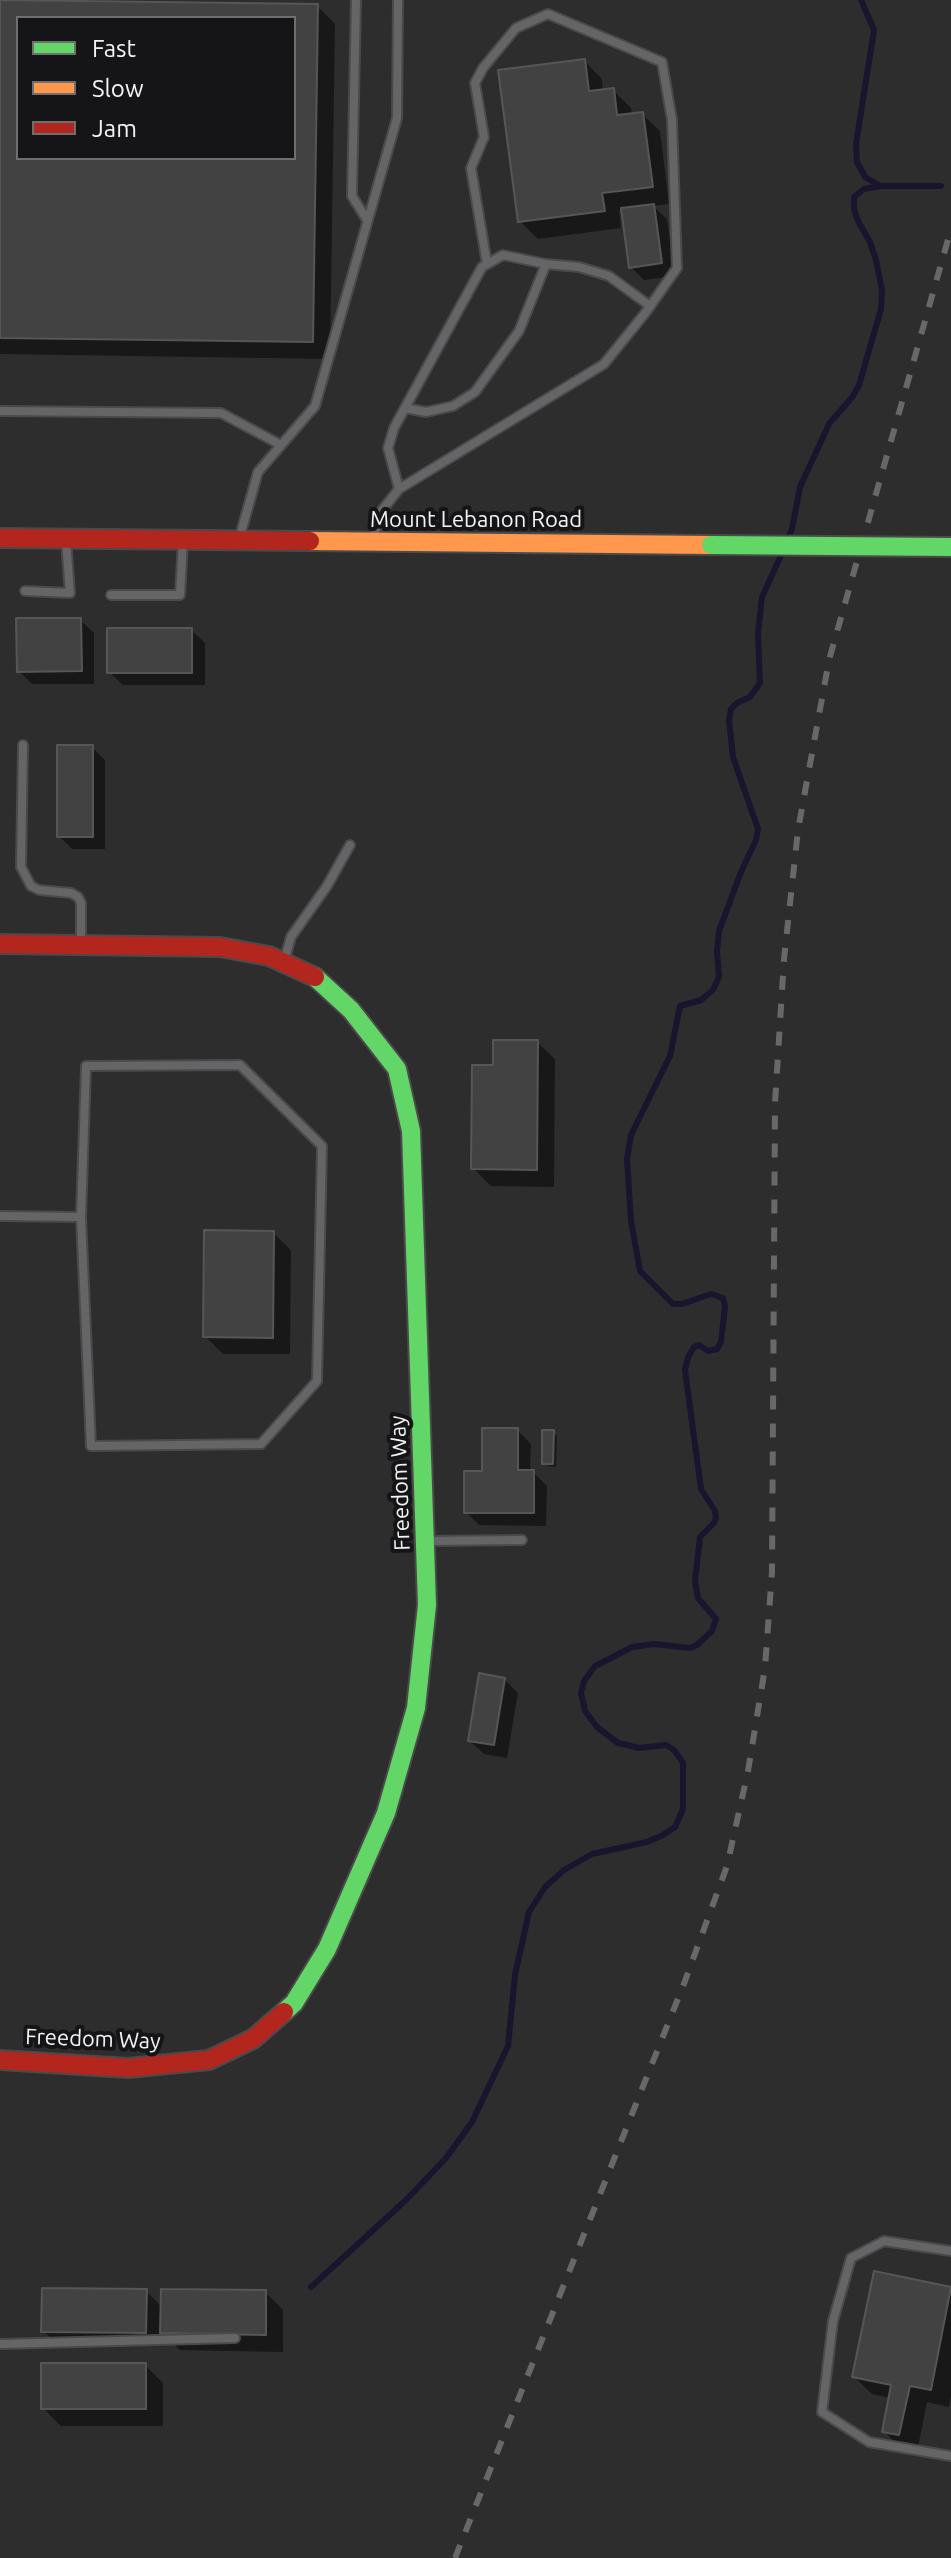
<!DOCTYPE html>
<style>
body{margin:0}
#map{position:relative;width:951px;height:2558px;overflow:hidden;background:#2d2d2e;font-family:Ubuntu,sans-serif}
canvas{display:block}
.legend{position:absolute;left:16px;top:16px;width:280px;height:144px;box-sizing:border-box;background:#151416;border:2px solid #6e6d6f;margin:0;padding:10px 14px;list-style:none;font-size:24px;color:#f3f3f5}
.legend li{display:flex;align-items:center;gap:16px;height:40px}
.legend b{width:40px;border:2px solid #6e6d6f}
</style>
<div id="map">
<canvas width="951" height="2558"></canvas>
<ul class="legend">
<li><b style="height:10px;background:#63d668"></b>Fast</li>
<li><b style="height:10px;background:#ff974d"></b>Slow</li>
<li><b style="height:10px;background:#b3261e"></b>Jam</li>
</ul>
</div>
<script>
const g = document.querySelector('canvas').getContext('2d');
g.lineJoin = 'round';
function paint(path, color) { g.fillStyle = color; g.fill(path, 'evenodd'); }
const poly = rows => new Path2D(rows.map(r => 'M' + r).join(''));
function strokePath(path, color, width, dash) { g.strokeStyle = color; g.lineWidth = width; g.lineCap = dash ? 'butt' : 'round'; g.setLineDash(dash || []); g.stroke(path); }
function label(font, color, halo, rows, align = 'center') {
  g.font = font + ' Ubuntu,sans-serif'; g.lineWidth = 8; g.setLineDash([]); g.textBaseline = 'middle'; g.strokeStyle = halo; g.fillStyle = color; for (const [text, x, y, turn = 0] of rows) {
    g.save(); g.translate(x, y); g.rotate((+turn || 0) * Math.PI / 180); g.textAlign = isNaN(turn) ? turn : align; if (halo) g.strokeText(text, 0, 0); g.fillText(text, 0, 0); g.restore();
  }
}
paint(poly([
 [0,2,317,6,335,24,330,359,0,354],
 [18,18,294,18,294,158,18,158],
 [584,61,602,79,603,92,613,90,631,108,632,115,642,114,660,131,669,204,653,206,667,219,675,276,644,280,631,267,623,210,619,210,621,228,538,239,520,221],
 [80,620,94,633,94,684,32,684,19,671],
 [191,630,205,643,205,685,123,685,109,672],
 [92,747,105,760,105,849,72,849,59,836],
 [537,1042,555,1059,554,1187,491,1186,473,1168,495,1068],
 [273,1233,291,1250,290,1354,223,1354,205,1336],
 [517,1430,531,1444,530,1472,533,1472,547,1486,546,1526,479,1525,466,1512,484,1473],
 [553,1432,557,1436,556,1467,548,1466,544,1463],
 [504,1679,518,1693,507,1758,484,1754,470,1741],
 [876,2274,951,2289,951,2395,949,2407,927,2402,917,2452,901,2449,884,2431,891,2398,872,2394,854,2377],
 [146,2291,163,2308,265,2292,283,2310,283,2352,180,2350,159,2329,159,2345,57,2344,43,2331],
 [145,2365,163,2383,163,2426,61,2426,43,2408]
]), '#0007');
strokePath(poly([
 [861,0,874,30,856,144,857,162,865,177,880,186],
 [787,541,792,529,800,487,829,424,853,396,859,385,881,309,882,290,876,260,870,242,858,221,854,209,854,197,864,189,881,186,941,186],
 [311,2287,407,2199,446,2158,472,2122,508,2046,515,1975,529,1912,545,1887,564,1870,592,1854,647,1842,663,1835,675,1827,683,1809,683,1763,674,1750,666,1745,639,1748,618,1743,597,1727,585,1711,581,1693,584,1681,595,1666,613,1657,632,1647,654,1644,690,1648,697,1645,712,1631,716,1619,698,1598,695,1581,700,1537,714,1523,716,1518,715,1511,701,1489,685,1370,688,1357,694,1347,699,1345,708,1351,717,1349,721,1342,725,1306,723,1298,711,1294,682,1304,673,1304,640,1271,631,1221,627,1159,631,1135,670,1056,680,1006,701,1000,713,990,719,977,717,951,719,931,741,872,756,840,758,829,733,757,729,721,731,709,737,703,750,697,760,683,758,634,762,597,783,551]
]), '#1b142f', 6);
const building = poly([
 [0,0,318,4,313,342,0,338,0,0],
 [18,18,294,18,294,158,18,158,18,18],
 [585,59,589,91,614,88,617,115,643,112,653,187,602,193,605,211,518,222,498,70,585,59],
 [654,204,662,263,629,268,621,208,654,204],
 [16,618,81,618,82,671,17,672,16,618],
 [107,628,192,628,192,673,107,673,107,628],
 [57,745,93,745,93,837,57,837,57,745],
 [493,1040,538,1040,537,1170,471,1169,472,1065,493,1065,493,1040],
 [204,1230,274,1231,273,1338,203,1337,204,1230],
 [482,1428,518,1428,518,1470,534,1470,534,1513,464,1513,464,1471,482,1471,482,1428],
 [542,1430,554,1430,553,1464,542,1464,542,1430],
 [479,1673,505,1678,494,1745,468,1741,479,1673],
 [874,2271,951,2287,931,2390,910,2386,899,2435,882,2432,891,2385,852,2377,874,2271],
 [42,2288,147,2289,146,2333,41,2332,42,2288],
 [161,2289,266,2290,266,2335,160,2333,161,2289],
 [41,2363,146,2363,146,2409,41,2409,41,2363]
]);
paint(building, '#424243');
strokePath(building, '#565658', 2);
const lane = poly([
 [356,0,352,196,367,220],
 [546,264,579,267,609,276,650,306],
 [0,411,221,413,281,445],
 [399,489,388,448,394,428,482,267,503,255,546,264,519,331,475,392,453,406,426,412,405,408],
 [240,536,258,472,315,406,397,118,398,0],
 [374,539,379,514,399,489,604,364,646,312,677,268,672,120,662,62,548,14,516,28,483,68,475,83,484,137,471,168,487,264],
 [25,591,70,593,66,540],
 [111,595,180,595,183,541],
 [23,745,21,867,31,886,39,890,71,893,78,897,81,903,81,941],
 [285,958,291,937,327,886,350,845],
 [240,1065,322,1146,317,1381,261,1444,91,1446,81,1217,86,1066,240,1065],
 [0,1216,81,1217],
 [427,1541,522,1540],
 [951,2251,884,2241,851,2258,833,2321,822,2412,869,2442,951,2456],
 [0,2344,235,2338]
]);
const fast = poly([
 [284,2012,294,2003,327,1949,386,1813,416,1708,427,1605,411,1131,397,1069,351,1010,315,977]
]);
const slow = poly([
 [310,541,711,545]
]);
const jam = poly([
 [0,538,310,541],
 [0,944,220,947,269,956,315,977],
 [0,2060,128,2068,209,2060,253,2039,284,2012]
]);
strokePath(lane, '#4a4a4b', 12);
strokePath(fast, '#4a4a4b', 22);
strokePath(slow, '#4a4a4b', 22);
strokePath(jam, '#4a4a4b', 22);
strokePath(lane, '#656567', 8);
strokePath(fast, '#63d668', 18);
strokePath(slow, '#ff974d', 18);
strokePath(jam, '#b3261e', 18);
strokePath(poly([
 [455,2558,685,1981,727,1866,748,1771,765,1668,772,1572,775,1103,784,959,798,830,829,660,951,229]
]), '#686869', 6, [14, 14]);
const fastBridge = poly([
 [711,545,951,547]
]);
strokePath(fastBridge, '#4a4a4b', 22, []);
strokePath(fastBridge, '#63d668', 18);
label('22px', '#f3f3f5', '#151416', [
 ["Mount Lebanon Road",476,520],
 ["Freedom Way",400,1483,-92],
 ["Freedom Way",93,2039,2]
]);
</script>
